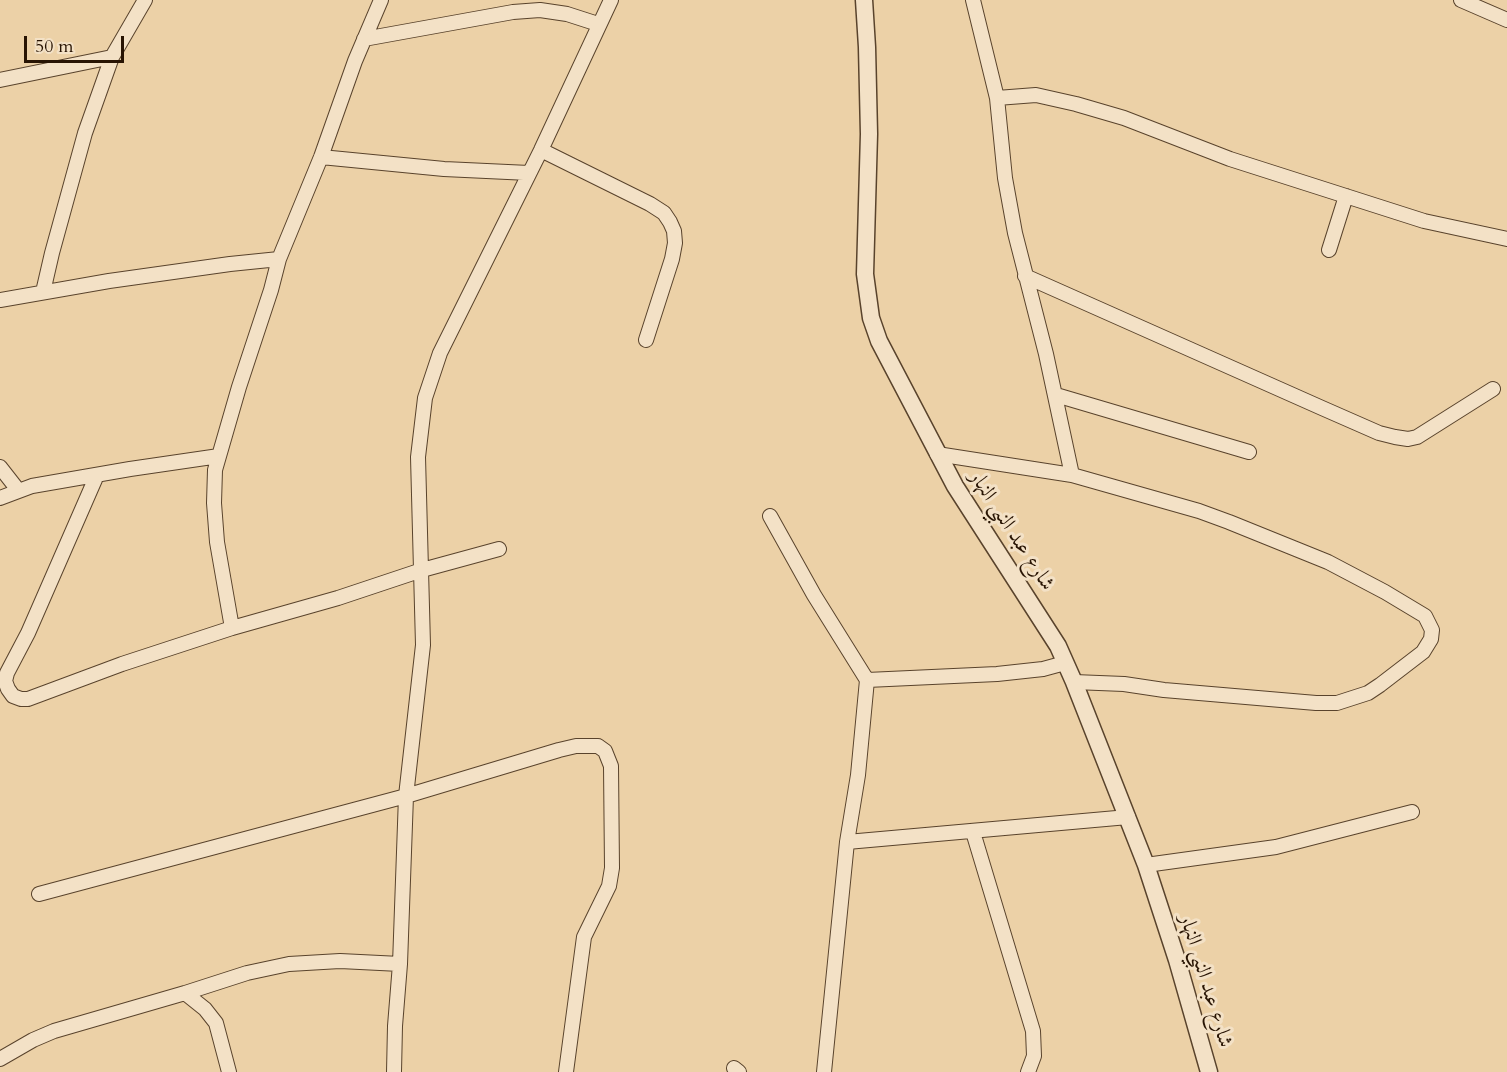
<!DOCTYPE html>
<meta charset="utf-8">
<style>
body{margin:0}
#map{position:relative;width:1507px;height:1072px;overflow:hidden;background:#ecd1a7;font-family:Cardo,serif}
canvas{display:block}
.scale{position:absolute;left:24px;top:36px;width:100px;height:27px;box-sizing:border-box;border:3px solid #281403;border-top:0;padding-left:8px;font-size:18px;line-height:21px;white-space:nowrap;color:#281403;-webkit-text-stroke:4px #f3e1c6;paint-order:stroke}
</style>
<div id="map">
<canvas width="1507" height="1072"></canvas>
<div class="scale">50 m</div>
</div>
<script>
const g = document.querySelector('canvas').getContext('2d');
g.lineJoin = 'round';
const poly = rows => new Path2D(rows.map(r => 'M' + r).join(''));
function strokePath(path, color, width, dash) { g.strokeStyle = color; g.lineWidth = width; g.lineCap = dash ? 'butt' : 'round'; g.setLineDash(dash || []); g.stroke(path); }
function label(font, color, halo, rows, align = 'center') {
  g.font = font + ' Cardo,Amiri,serif'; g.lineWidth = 6; g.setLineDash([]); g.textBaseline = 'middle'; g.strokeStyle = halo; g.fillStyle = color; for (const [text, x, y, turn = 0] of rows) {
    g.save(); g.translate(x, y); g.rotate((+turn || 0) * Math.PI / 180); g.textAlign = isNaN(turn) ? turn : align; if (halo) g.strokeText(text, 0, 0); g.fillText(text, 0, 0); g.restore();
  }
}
const minor = poly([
 [973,0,997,98],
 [1461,0,1507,20],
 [364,39,513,12,540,10,567,14,598,24],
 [0,80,112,57],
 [541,150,650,204,664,213,670,222,674,231,675,243,672,259,646,340],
 [321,157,444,169,529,173],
 [1329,250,1346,196],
 [1025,276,1322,408,1379,433,1395,437,1408,439,1417,437,1493,389],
 [43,292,52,253,85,133,112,57,145,0],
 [0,300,109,281,230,264,279,259],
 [1056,395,1249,452],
 [937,454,1072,475,1199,511,1229,522,1328,562,1385,592,1425,616,1432,630,1431,639,1423,652,1380,685,1368,693,1337,703,1316,703,1164,690,1124,684,1074,682],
 [0,467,18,490],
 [97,475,28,633,7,673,5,681,8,689,13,696,21,699,28,699,122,664,232,628,338,598,422,570,499,549],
 [1072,475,1046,354,1015,233,1005,178,997,98,1036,95,1076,104,1124,118,1230,159,1424,221,1507,239],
 [0,498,32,486,130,469,219,456],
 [770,516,814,595,867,680,858,775,847,842,824,1072],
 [232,628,217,542,214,503,215,470,239,387,271,290,279,259,321,157,355,61,381,0],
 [867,680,997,674,1043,669,1065,663],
 [973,832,1033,1031,1034,1056,1028,1072],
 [847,842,1128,817],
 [1146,865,1276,847,1412,812],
 [39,894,406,796,559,750,576,746,598,746,605,751,611,766,612,868,609,886,584,937,566,1072],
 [185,993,247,973,289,964,340,961,400,964],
 [0,1059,33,1040,54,1031,185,993,205,1009,216,1023,229,1072],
 [734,1068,739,1072],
 [394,1072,395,1026,400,964,406,796,423,645,418,457,425,398,440,353,541,150,611,0]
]);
const tertiary = poly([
 [864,0,867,47,869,134,865,274,871,318,879,341,955,486,1058,646,1074,682,1146,865,1177,960,1209,1072]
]);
strokePath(minor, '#59432c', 16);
strokePath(tertiary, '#59432c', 19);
strokePath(minor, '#f3e1c6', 14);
strokePath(tertiary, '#f3e1c6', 16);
label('21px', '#281403', '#f3e1c6', [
 ["شارع عبد النبي النهار",1011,531,57],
 ["شارع عبد النبي النهار",1205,981,73]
]);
</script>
